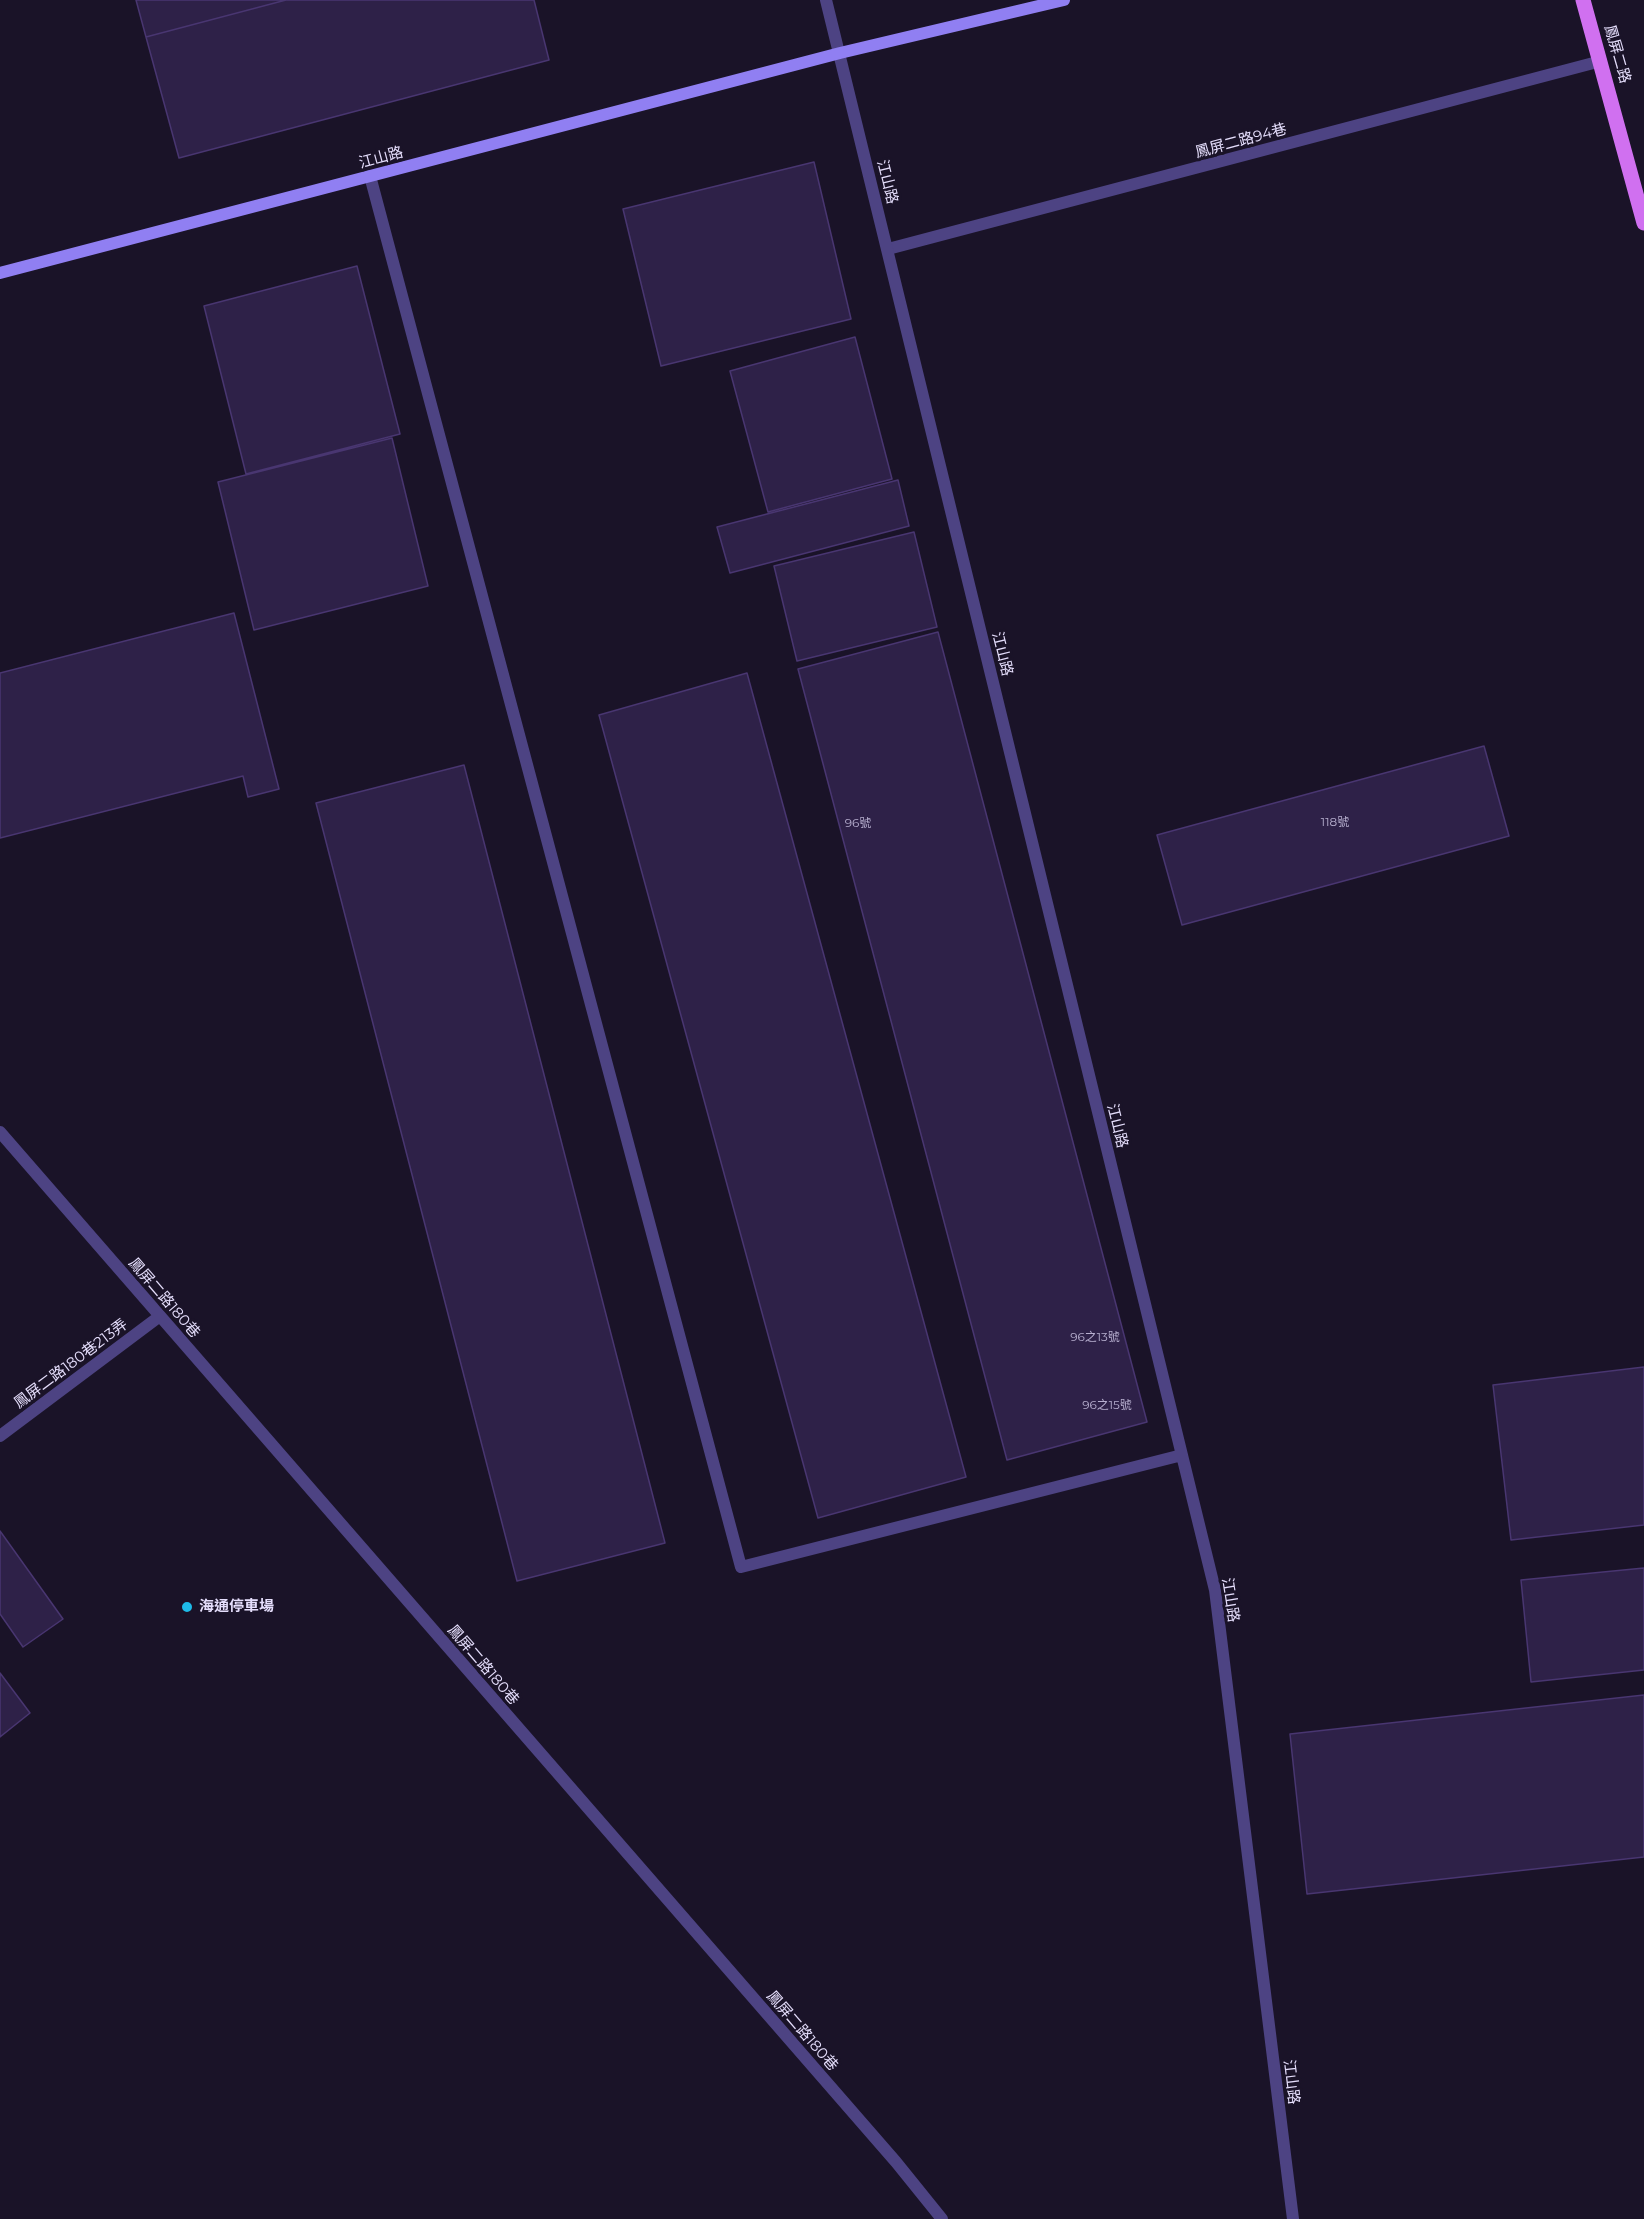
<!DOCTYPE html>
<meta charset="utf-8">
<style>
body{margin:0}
canvas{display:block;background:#1a1328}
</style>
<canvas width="1644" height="2219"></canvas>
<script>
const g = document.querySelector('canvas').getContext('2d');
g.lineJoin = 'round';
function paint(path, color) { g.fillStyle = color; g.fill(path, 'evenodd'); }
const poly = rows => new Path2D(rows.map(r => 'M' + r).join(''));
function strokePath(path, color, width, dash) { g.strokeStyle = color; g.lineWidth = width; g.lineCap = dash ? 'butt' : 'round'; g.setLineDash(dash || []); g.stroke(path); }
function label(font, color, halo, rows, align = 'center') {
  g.font = font + ' Montserrat,"Noto Sans TC",sans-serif'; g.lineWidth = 6; g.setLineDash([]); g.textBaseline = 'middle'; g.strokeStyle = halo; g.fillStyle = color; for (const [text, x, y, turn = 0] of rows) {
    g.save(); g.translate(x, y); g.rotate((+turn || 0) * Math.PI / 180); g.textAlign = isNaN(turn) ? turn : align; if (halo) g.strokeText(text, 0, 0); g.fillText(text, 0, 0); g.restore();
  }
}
const building = poly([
 [136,0,286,0,146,37,136,0],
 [286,0,534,0,549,60,179,158,146,37,286,0],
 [814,162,851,319,661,366,623,209,814,162],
 [357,266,400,434,246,474,204,306,357,266],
 [855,337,892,479,768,512,730,371,855,337],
 [392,438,428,586,254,630,218,482,392,438],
 [898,480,909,526,730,573,717,527,898,480],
 [914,532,937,627,797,661,774,566,914,532],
 [234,613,279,789,248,797,243,776,0,838,0,673,234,613],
 [938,632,1147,1422,1007,1460,798,669,938,632],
 [747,673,966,1477,818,1518,599,715,747,673],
 [1484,746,1509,836,1182,925,1157,835,1484,746],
 [464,765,665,1543,517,1581,316,803,464,765],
 [1644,1367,1644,1525,1511,1540,1493,1385,1644,1367],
 [0,1531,63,1619,23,1647,0,1614,0,1531],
 [1644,1568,1644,1670,1531,1682,1521,1580,1644,1568],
 [0,1673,30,1713,0,1737,0,1673],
 [1644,1695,1644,1857,1307,1894,1290,1734,1644,1695]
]);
paint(building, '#2e2148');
strokePath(building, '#493671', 1.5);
strokePath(poly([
 [888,249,1601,61]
]), '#4d4383', 12);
strokePath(poly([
 [826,0,1215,1590,1293,2219],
 [370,176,741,1567,1182,1455],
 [0,1132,896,2162,942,2219],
 [0,1436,160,1316]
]), '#4d4383', 12);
strokePath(poly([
 [0,273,840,53,1064,0]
]), '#907ff2', 12);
strokePath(poly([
 [1583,0,1644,223]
]), '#d070f0', 15);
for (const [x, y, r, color] of [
 [187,1607,6,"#1ebbe8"]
]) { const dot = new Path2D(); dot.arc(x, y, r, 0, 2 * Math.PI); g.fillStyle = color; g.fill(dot); strokePath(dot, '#1a1328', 2); }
label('12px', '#b7afcf', null, [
 ["118號",1335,822],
 ["96號",858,823],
 ["96之13號",1095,1337],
 ["96之15號",1107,1405]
]);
label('15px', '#e5defc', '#1a1328', [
 ["鳳屏二路",1617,54,74],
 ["鳳屏二路94巷",1241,141,-15],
 ["江山路",381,158,-15],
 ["江山路",887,182,76],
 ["江山路",1002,654,76],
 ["江山路",1117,1126,76],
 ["鳳屏二路180巷",164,1298,49],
 ["鳳屏二路180巷213弄",71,1364,-37],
 ["江山路",1230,1600,81],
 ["鳳屏二路180巷",483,1665,49],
 ["鳳屏二路180巷",802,2031,49],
 ["江山路",1291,2082,83]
]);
label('bold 15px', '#e5defc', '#1a1328', [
 ["海通停車場",199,1607]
], 'left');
</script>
